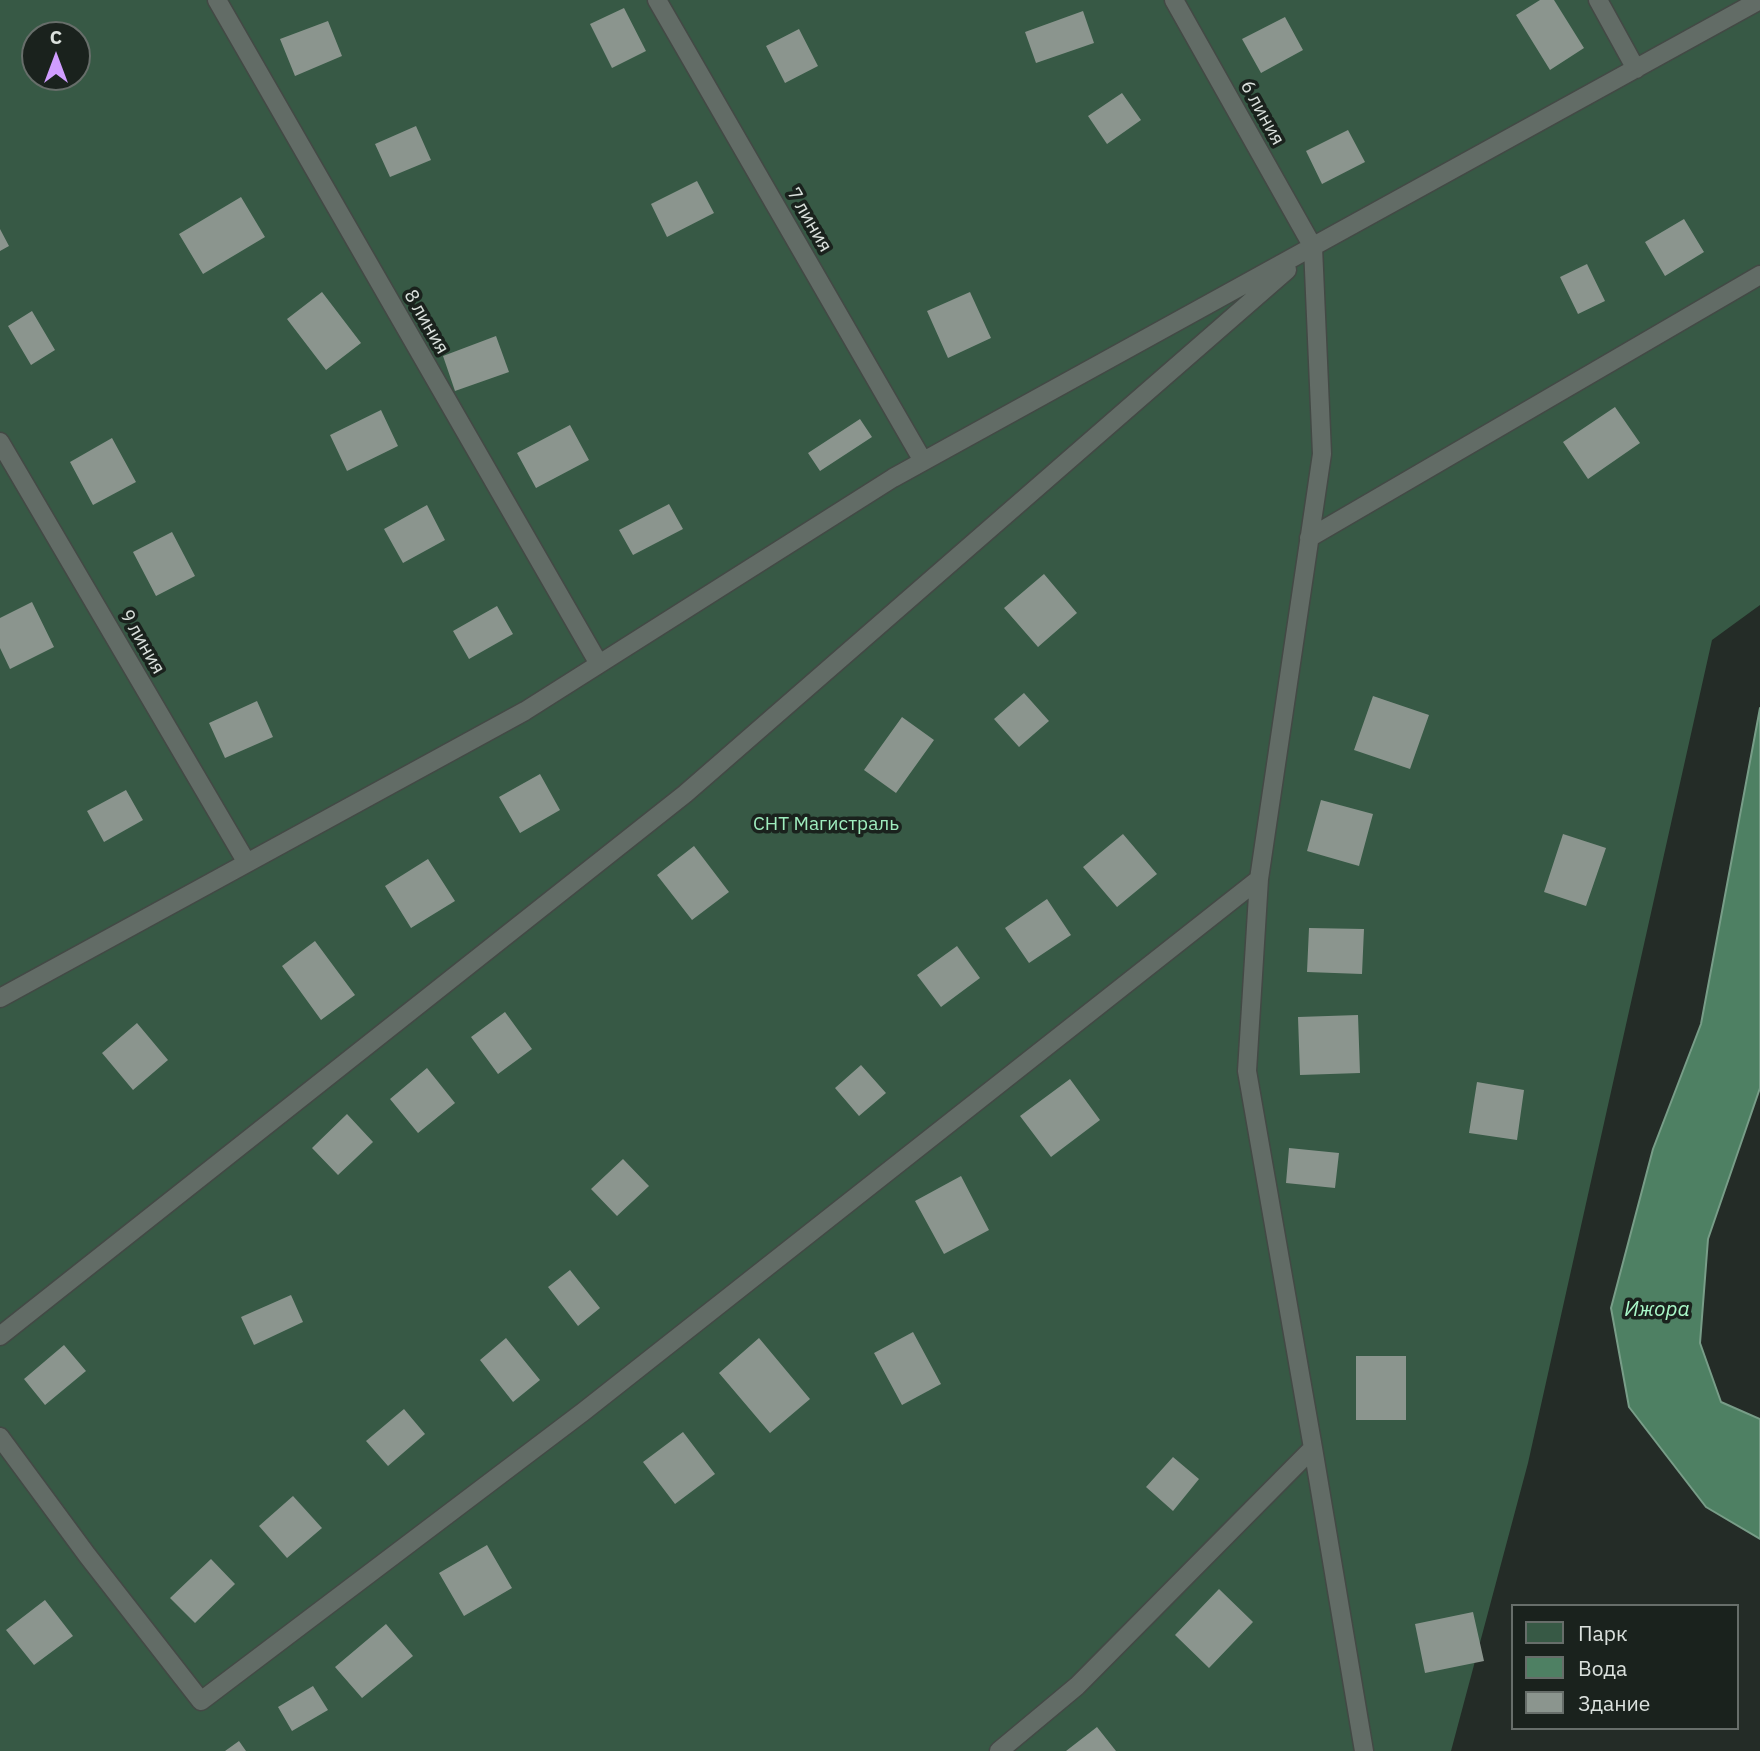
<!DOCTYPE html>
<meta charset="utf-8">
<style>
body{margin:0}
#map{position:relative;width:1760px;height:1751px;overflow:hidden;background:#242c27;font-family:"IBM Plex Sans",sans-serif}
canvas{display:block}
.legend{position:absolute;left:1511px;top:1604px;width:228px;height:126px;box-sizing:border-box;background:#1a221d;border:2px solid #676e6a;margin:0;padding:9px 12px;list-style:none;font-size:21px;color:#dbe1dd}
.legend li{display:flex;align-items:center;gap:14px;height:35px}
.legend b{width:35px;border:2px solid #676e6a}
.north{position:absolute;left:21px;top:21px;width:70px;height:70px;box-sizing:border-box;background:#1a221d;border:2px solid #676e6a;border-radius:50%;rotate:0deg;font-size:19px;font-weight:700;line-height:28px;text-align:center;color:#dbe1dd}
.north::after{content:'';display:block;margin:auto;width:24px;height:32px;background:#d09dff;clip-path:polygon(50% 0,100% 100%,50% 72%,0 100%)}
</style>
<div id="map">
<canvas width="1760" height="1751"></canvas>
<ul class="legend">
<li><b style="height:19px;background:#375945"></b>Парк</li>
<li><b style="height:19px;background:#4e8063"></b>Вода</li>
<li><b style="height:19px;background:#8b958e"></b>Здание</li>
</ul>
<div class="north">С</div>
</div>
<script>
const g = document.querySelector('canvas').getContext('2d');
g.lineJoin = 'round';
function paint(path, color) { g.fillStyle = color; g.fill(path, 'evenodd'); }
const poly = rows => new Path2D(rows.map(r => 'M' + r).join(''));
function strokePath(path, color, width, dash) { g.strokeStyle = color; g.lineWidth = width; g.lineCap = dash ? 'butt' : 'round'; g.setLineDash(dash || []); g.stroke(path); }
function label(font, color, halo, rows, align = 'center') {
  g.font = font + ' "IBM Plex Sans",sans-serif'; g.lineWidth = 7; g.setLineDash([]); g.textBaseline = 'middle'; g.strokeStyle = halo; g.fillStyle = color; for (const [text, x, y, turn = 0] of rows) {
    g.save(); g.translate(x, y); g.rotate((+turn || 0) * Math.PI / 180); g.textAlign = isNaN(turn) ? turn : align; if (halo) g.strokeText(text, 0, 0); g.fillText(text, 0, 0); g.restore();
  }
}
paint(poly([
 [0,0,1760,0,1760,605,1712,640,1528,1463,1451,1751,0,1751],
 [35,35,77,35,77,77,35,77]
]), '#375945');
const water = poly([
 [1760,708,1760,1088,1708,1239,1700,1343,1721,1402,1760,1419,1760,1539,1706,1507,1629,1407,1611,1308,1653,1149,1701,1024,1760,708]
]);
paint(water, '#4e8063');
strokePath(water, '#789d88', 2);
paint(poly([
 [1540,0,1554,0,1584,48,1550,70,1516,15],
 [624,8,646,51,612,68,590,24],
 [1083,11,1094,43,1036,63,1025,32],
 [1285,17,1303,50,1261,73,1242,39],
 [328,21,342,56,295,76,280,39],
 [799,29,818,66,785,83,766,46],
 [1122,93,1141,120,1107,144,1088,116],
 [416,126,431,160,390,177,375,144],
 [1348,130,1365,162,1322,184,1306,151],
 [697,181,714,213,667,237,651,204],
 [241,197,265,237,203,274,179,234],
 [1684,219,1704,252,1665,276,1645,242],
 [0,229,9,246,0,251],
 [1587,264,1605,301,1578,314,1560,277],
 [322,292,361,343,326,370,287,319],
 [970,292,991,338,948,358,927,311],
 [32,311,55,350,31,365,8,326],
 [496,336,509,372,455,391,443,356],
 [1615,407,1640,443,1588,479,1563,442],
 [381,410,398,446,347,471,330,435],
 [860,419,872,437,820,471,808,453],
 [570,425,589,460,536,488,517,453],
 [112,438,136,482,93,505,70,462],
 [669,504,683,529,633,555,619,530],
 [427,505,445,540,403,563,384,529],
 [172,532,195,576,156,596,133,552],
 [1044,574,1077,613,1038,647,1004,608],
 [32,602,54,647,10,669,0,648,0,618],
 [497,606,513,634,469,659,453,631],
 [1024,693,1049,721,1019,747,994,719],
 [1373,696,1429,715,1410,769,1354,750],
 [257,701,273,737,225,758,209,723],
 [902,717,934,740,896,793,864,770],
 [540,774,560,810,520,833,499,797],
 [126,790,143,820,104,842,87,811],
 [1321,800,1373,814,1359,866,1307,851],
 [1123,834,1157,874,1117,907,1083,867],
 [1563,834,1606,848,1586,906,1544,892],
 [694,846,729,892,692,920,657,875],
 [428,859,455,901,411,928,385,886],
 [1047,899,1071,935,1029,963,1005,928],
 [1309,928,1364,929,1362,974,1307,972],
 [315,941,355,995,321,1020,282,966],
 [957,946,980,978,941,1007,917,975],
 [505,1012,532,1049,498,1074,471,1037],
 [1358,1015,1360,1073,1300,1075,1298,1017],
 [137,1023,168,1060,133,1090,102,1053],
 [861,1065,886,1093,859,1116,835,1088],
 [427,1068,455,1103,418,1133,390,1099],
 [1070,1079,1100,1120,1051,1157,1020,1116],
 [1477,1082,1524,1090,1517,1140,1469,1133],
 [347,1114,373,1142,338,1175,312,1148],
 [1289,1148,1339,1153,1335,1188,1286,1183],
 [623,1159,649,1186,617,1216,591,1189],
 [961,1176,989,1230,944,1254,915,1201],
 [570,1270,600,1308,578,1326,548,1287],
 [291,1295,303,1322,254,1345,241,1317],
 [913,1332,941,1384,902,1405,874,1353],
 [506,1338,540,1380,513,1402,480,1360],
 [759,1338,810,1399,770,1433,719,1373],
 [64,1345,86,1371,45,1405,24,1379],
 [1356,1356,1406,1356,1406,1420,1356,1420],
 [404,1409,425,1434,388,1466,366,1441],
 [683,1432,715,1474,675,1504,643,1462],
 [1173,1457,1199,1479,1173,1511,1146,1487],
 [293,1496,322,1528,287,1558,259,1526],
 [487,1545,512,1588,464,1616,439,1573],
 [211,1559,235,1584,195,1623,170,1598],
 [1219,1589,1253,1622,1209,1668,1175,1635],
 [45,1600,73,1636,34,1665,6,1630],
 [1473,1612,1484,1661,1425,1673,1415,1624],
 [386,1624,413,1656,362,1698,335,1667],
 [313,1686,328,1710,292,1731,278,1707],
 [1097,1727,1116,1751,1066,1751],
 [239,1741,246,1751,225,1751]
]), '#8b958e');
const lane = poly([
 [217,0,599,664],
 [657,0,923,461],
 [1598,0,1636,69],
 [0,442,247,863],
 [1309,538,1760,275],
 [0,998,525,711,893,478,1760,0],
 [0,1336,685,794,1287,270],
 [0,1437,87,1555,201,1701,583,1412,1259,879,1322,454,1313,247,1174,0],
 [1313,1448,1364,1751],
 [999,1751,1077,1686,1313,1448,1247,1071,1259,879]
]);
strokePath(lane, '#434945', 21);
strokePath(lane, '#626c66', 18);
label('19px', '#dbe1dd', '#1a221d', [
 ["6 линия",1262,113,61],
 ["7 линия",809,220,60],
 ["8 линия",426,322,60],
 ["9 линия",142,642,60]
]);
label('19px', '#9fedbe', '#1a221d', [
 ["СНТ Магистраль",826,825]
]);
label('italic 21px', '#aaf9c9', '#1a221d', [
 ["Ижора",1657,1310]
]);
</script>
